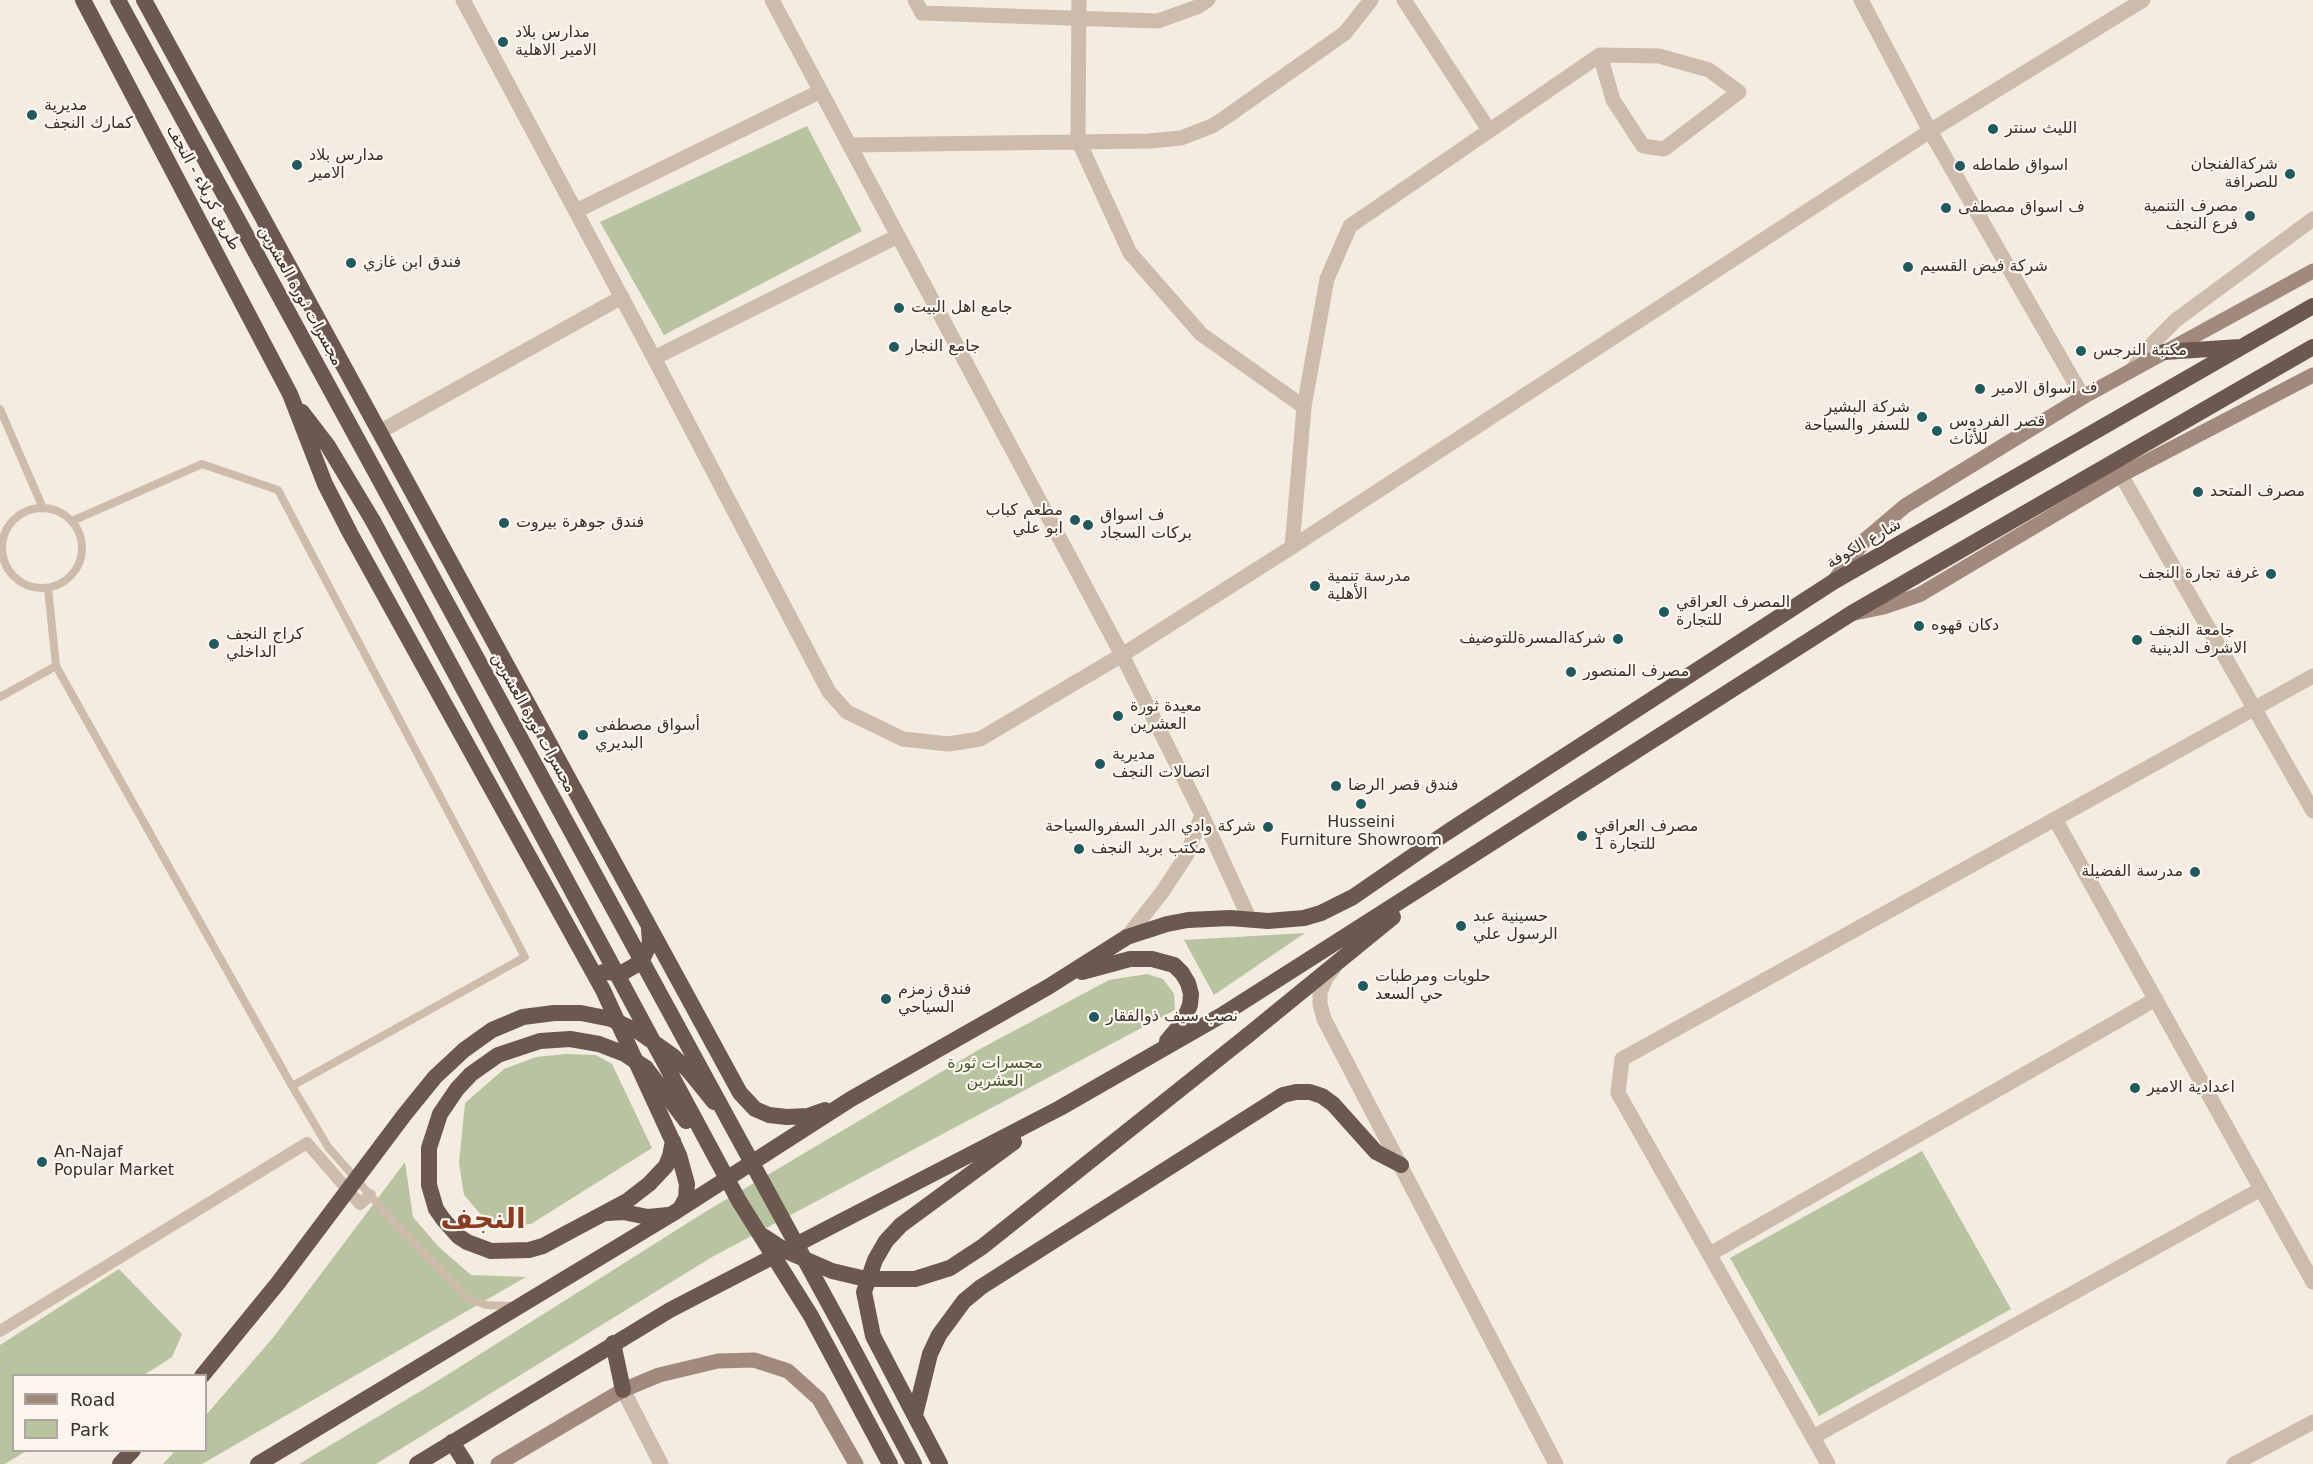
<!DOCTYPE html>
<meta charset="utf-8">
<style>
body{margin:0}
#map{position:relative;width:2313px;height:1464px;overflow:hidden;background:#f4ebe1;font-family:"DejaVu Sans",sans-serif}
canvas{display:block}
.legend{position:absolute;left:12px;top:1374px;width:195px;height:78px;box-sizing:border-box;background:#fbf5ee;border:2px solid #aea6a0;margin:0;padding:8px 10px;list-style:none;font-size:18px;color:#3b302b}
.legend li{display:flex;align-items:center;gap:12px;height:30px}
.legend b{width:30px;border:2px solid #aea6a0}
</style>
<div id="map">
<canvas width="2313" height="1464"></canvas>
<ul class="legend">
<li><b style="height:8px;background:#a18a7d"></b>Road</li>
<li><b style="height:16px;background:#b8c4a0"></b>Park</li>
</ul>
</div>
<script>
const g = document.querySelector('canvas').getContext('2d');
g.lineJoin = 'round';
function paint(path, color) { g.fillStyle = color; g.fill(path, 'evenodd'); }
const poly = rows => new Path2D(rows.map(r => 'M' + r).join(''));
function strokePath(path, color, width, dash) { g.strokeStyle = color; g.lineWidth = width; g.lineCap = dash ? 'butt' : 'round'; g.setLineDash(dash || []); g.stroke(path); }
function label(font, color, halo, rows, align = 'center') {
  g.font = font + ' "DejaVu Sans","Noto Sans Arabic",sans-serif'; g.lineWidth = 4.5; g.setLineDash([]); g.textBaseline = 'middle'; g.strokeStyle = halo; g.fillStyle = color; for (const [text, x, y, turn = 0] of rows) {
    g.save(); g.translate(x, y); g.rotate((+turn || 0) * Math.PI / 180); g.textAlign = isNaN(turn) ? turn : align; if (halo) g.strokeText(text, 0, 0); g.fillText(text, 0, 0); g.restore();
  }
}
paint(poly([
 [807,126,862,231,664,335,600,222],
 [1305,933,1214,995,1184,940],
 [1147,974,1163,979,1174,994,1175,1010,712,1257,376,1464,299,1464,439,1380,705,1212,980,1049,1109,980],
 [565,1054,596,1055,612,1064,652,1148,531,1224,505,1226,483,1217,464,1195,459,1163,465,1103,504,1069,536,1057],
 [1922,1151,2011,1309,1819,1416,1730,1258],
 [405,1162,413,1217,439,1247,471,1275,526,1277,202,1464,163,1464,175,1451,206,1450,206,1415,272,1339],
 [119,1269,182,1334,172,1357,144,1375,14,1376,14,1450,26,1451,5,1464,0,1464,0,1345]
]), '#b8c4a0');
strokePath(poly([
 [0,409,43,508],
 '2 548a40 40 0 1 1 80 0a40 40 0 1 1-80 0Z',
 [48,588,56,666,292,1086,525,957,278,490,202,464,72,521],
 [0,697,56,666],
 [292,1086,328,1147,399,1228,467,1298,486,1305,511,1306]
]), '#cdbbac', 8);
strokePath(poly([
 [0,1331,307,1143,360,1204,370,1195]
]), '#cdbbac', 12);
strokePath(poly([
 [463,0,654,358,829,692,847,712,903,739,948,744,980,739,1122,655,1292,547,1930,131,2143,0],
 [772,0,1122,655,1202,815,1250,920],
 [915,0,922,13,1158,21,1197,7,1208,0],
 [1079,0,1078,140,1130,253,1201,334,1304,407],
 [1404,0,1489,130],
 [1861,0,1930,131,2083,397],
 [849,145,1149,141,1181,138,1212,126,1226,117,1345,33,1371,0],
 [576,211,821,91],
 [654,358,898,236],
 [2132,370,2154,342,2176,320,2313,219],
 [381,431,622,297],
 [2121,475,2313,811],
 [1292,547,1304,407,1327,279,1350,226,1600,55,1659,56,1709,70,1739,92,1664,149,1643,146,1613,100,1600,55],
 [2055,819,2313,1282],
 [1127,937,1163,891,1186,856,1202,815],
 [1334,968,1326,978,1320,992,1320,1004,1324,1019,1556,1464],
 [1710,1254,2156,999],
 [623,1390,661,1464],
 [1813,1437,2261,1189],
 [1828,1464,1618,1093,1622,1059,2313,676],
 [2234,1464,2313,1422]
]), '#cdbbac', 15);
strokePath(poly([
 [1833,582,1865,540,1905,506,2083,397,2313,271],
 [1855,613,1884,607,1919,595,2121,475,2313,375],
 [498,1464,623,1390,659,1375,718,1361,754,1360,788,1371,819,1399,856,1464]
]), '#a18a7d', 15);
strokePath(poly([
 [83,0,290,394,325,484,350,533,603,990,679,1155,687,1184,686,1198,680,1209],
 [144,0,740,1093,755,1109,769,1115,787,1117,808,1116,825,1110],
 [2164,352,2240,347],
 [302,412,328,446,373,521],
 [603,972,622,973,641,962,650,943,649,929],
 [1082,972,1130,959,1152,959,1174,965,1182,973,1188,983,1191,994,1190,1005,1183,1022,1167,1041],
 [1247,1036,1393,917],
 [689,1071,714,1102],
 [608,1213,623,1212,648,1217,668,1215],
 [567,1233,627,1201,649,1184,666,1166,670,1156,673,1141],
 [848,1339,914,1464],
 [613,1343,623,1390],
 [915,1415,930,1354,939,1335,964,1301,981,1287,1283,1095,1296,1092,1310,1092,1322,1096,1333,1104,1376,1152,1401,1165],
 [452,1442,466,1464],
 [120,1464,133,1450],
 [258,1464,672,1214,851,1099,1048,987,1127,937,1167,924,1188,920,1230,918,1268,921,1304,918,1321,913,1353,897,1446,833,1833,582,2313,306],
 [417,1464,670,1310,1060,1108,1222,1015,1852,613,2313,347],
 [940,1464,873,1336,864,1292,875,1260,886,1241,901,1225,1014,1142]
]), '#6c584f', 16);
strokePath(poly([
 [118,0,848,1339],
 [373,521,739,1201,811,1316,890,1464],
 [567,1233,543,1246,529,1250,491,1251,467,1242,458,1236,443,1219,436,1209,429,1185,429,1148,440,1114,457,1089,471,1074,498,1055,540,1041,570,1039,599,1044,625,1054,646,1068,686,1121],
 [763,1236,786,1251,832,1271,866,1279,915,1279,950,1268,982,1247,1247,1036],
 [202,1376,278,1283,405,1114,435,1077,464,1050,492,1030,523,1017,554,1013,581,1013,611,1019,639,1032,673,1056,689,1071]
]), '#6c584f', 16);
for (const [x, y, r, color] of [
 [503,42,6,"#1f5a5e"],
 [32,115,6,"#1f5a5e"],
 [1993,129,6,"#1f5a5e"],
 [297,165,6,"#1f5a5e"],
 [1960,166,6,"#1f5a5e"],
 [2290,174,6,"#1f5a5e"],
 [1946,208,6,"#1f5a5e"],
 [2250,216,6,"#1f5a5e"],
 [351,263,6,"#1f5a5e"],
 [1908,267,6,"#1f5a5e"],
 [899,308,6,"#1f5a5e"],
 [894,347,6,"#1f5a5e"],
 [2081,351,6,"#1f5a5e"],
 [1980,389,6,"#1f5a5e"],
 [1922,417,6,"#1f5a5e"],
 [1937,431,6,"#1f5a5e"],
 [2198,492,6,"#1f5a5e"],
 [1075,520,6,"#1f5a5e"],
 [504,523,6,"#1f5a5e"],
 [1088,525,6,"#1f5a5e"],
 [2271,574,6,"#1f5a5e"],
 [1315,586,6,"#1f5a5e"],
 [1664,612,6,"#1f5a5e"],
 [1919,626,6,"#1f5a5e"],
 [1618,639,6,"#1f5a5e"],
 [2137,640,6,"#1f5a5e"],
 [214,644,6,"#1f5a5e"],
 [1571,672,6,"#1f5a5e"],
 [1118,716,6,"#1f5a5e"],
 [583,735,6,"#1f5a5e"],
 [1100,764,6,"#1f5a5e"],
 [1336,786,6,"#1f5a5e"],
 [1361,804,6,"#1f5a5e"],
 [1268,827,6,"#1f5a5e"],
 [1582,836,6,"#1f5a5e"],
 [1079,849,6,"#1f5a5e"],
 [2195,872,6,"#1f5a5e"],
 [1461,926,6,"#1f5a5e"],
 [1363,986,6,"#1f5a5e"],
 [886,999,6,"#1f5a5e"],
 [1094,1017,6,"#1f5a5e"],
 [2135,1088,6,"#1f5a5e"],
 [42,1162,6,"#1f5a5e"]
]) { const dot = new Path2D(); dot.arc(x, y, r, 0, 2 * Math.PI); g.fillStyle = color; g.fill(dot); strokePath(dot, '#fbf5ee', 2); }
label('16px', '#3b302b', '#fbf5ee', [
 ["مدارس بلاد",515,33],
 ["الامير الاهلية",515,51],
 ["مديرية",44,106],
 ["كمارك النجف",44,124],
 ["الليث سنتر",2005,129],
 ["مدارس بلاد",309,156],
 ["الامير",309,174],
 ["شركةالفنجان",2278,165,"right"],
 ["للصرافة",2278,183,"right"],
 ["اسواق طماطه",1972,166],
 ["مصرف التنمية",2238,207,"right"],
 ["فرع النجف",2238,225,"right"],
 ["ف اسواق مصطفى",1958,208],
 ["فندق ابن غازي",363,263],
 ["شركة فيض القسيم",1920,267],
 ["جامع اهل البيت",911,308],
 ["جامع النجار",906,347],
 ["مكتبة النرجس",2093,351],
 ["ف اسواق الامير",1992,389],
 ["شركة البشير",1910,408,"right"],
 ["للسفر والسياحة",1910,426,"right"],
 ["قصر الفردوس",1949,422],
 ["للأثاث",1949,440],
 ["مصرف المتحد",2210,492],
 ["مطعم كباب",1063,511,"right"],
 ["ابو علي",1063,529,"right"],
 ["ف اسواق",1100,516],
 ["بركات السجاد",1100,534],
 ["فندق جوهرة بيروت",516,523],
 ["غرفة تجارة النجف",2259,574,"right"],
 ["مدرسة تنمية",1327,577],
 ["الأهلية",1327,595],
 ["المصرف العراقي",1676,603],
 ["للتجارة",1676,621],
 ["دكان قهوه",1931,626],
 ["جامعة النجف",2149,631],
 ["الاشرف الدينية",2149,649],
 ["كراج النجف",226,635],
 ["الداخلي",226,653],
 ["شركةالمسرةللتوضيف",1606,639,"right"],
 ["مصرف المنصور",1583,672],
 ["معيدة ثورة",1130,707],
 ["العشرين",1130,725],
 ["أسواق مصطفى",595,726],
 ["البديري",595,744],
 ["مديرية",1112,755],
 ["اتصالات النجف",1112,773],
 ["فندق قصر الرضا",1348,786],
 ["Husseini",1361,823,"center"],
 ["Furniture Showroom",1361,841,"center"],
 ["شركة وادي الدر السفروالسياحة",1256,827,"right"],
 ["مصرف العراقي",1594,827],
 ["للتجارة 1",1594,845],
 ["مكتب بريد النجف",1091,849],
 ["مدرسة الفضيلة",2183,872,"right"],
 ["حسينية عبد",1473,917],
 ["الرسول علي",1473,935],
 ["حلويات ومرطبات",1375,977],
 ["حي السعد",1375,995],
 ["فندق زمزم",898,990],
 ["السياحي",898,1008],
 ["نصب سيف ذوالفقار",1106,1017],
 ["اعدادية الامير",2147,1088],
 ["An-Najaf",54,1153],
 ["Popular Market",54,1171]
], 'left');
label('16px', '#3b302b', '#fbf5ee', [
 ["طريق کربلاء - النجف",203,188,62],
 ["مجسرات ثورة العشرين",300,296,61],
 ["شارع الكوفة",1864,544,-30],
 ["مجسرات ثورة العشرين",533,723,61]
]);
label('16px', '#4a5a2e', '#fbf5ee', [
 ["مجسرات ثورة",995,1064],
 ["العشرين",995,1082]
]);
label('bold 28px', '#8c3b22', '#fbf5ee', [
 ["النجف",483,1221]
]);
</script>
